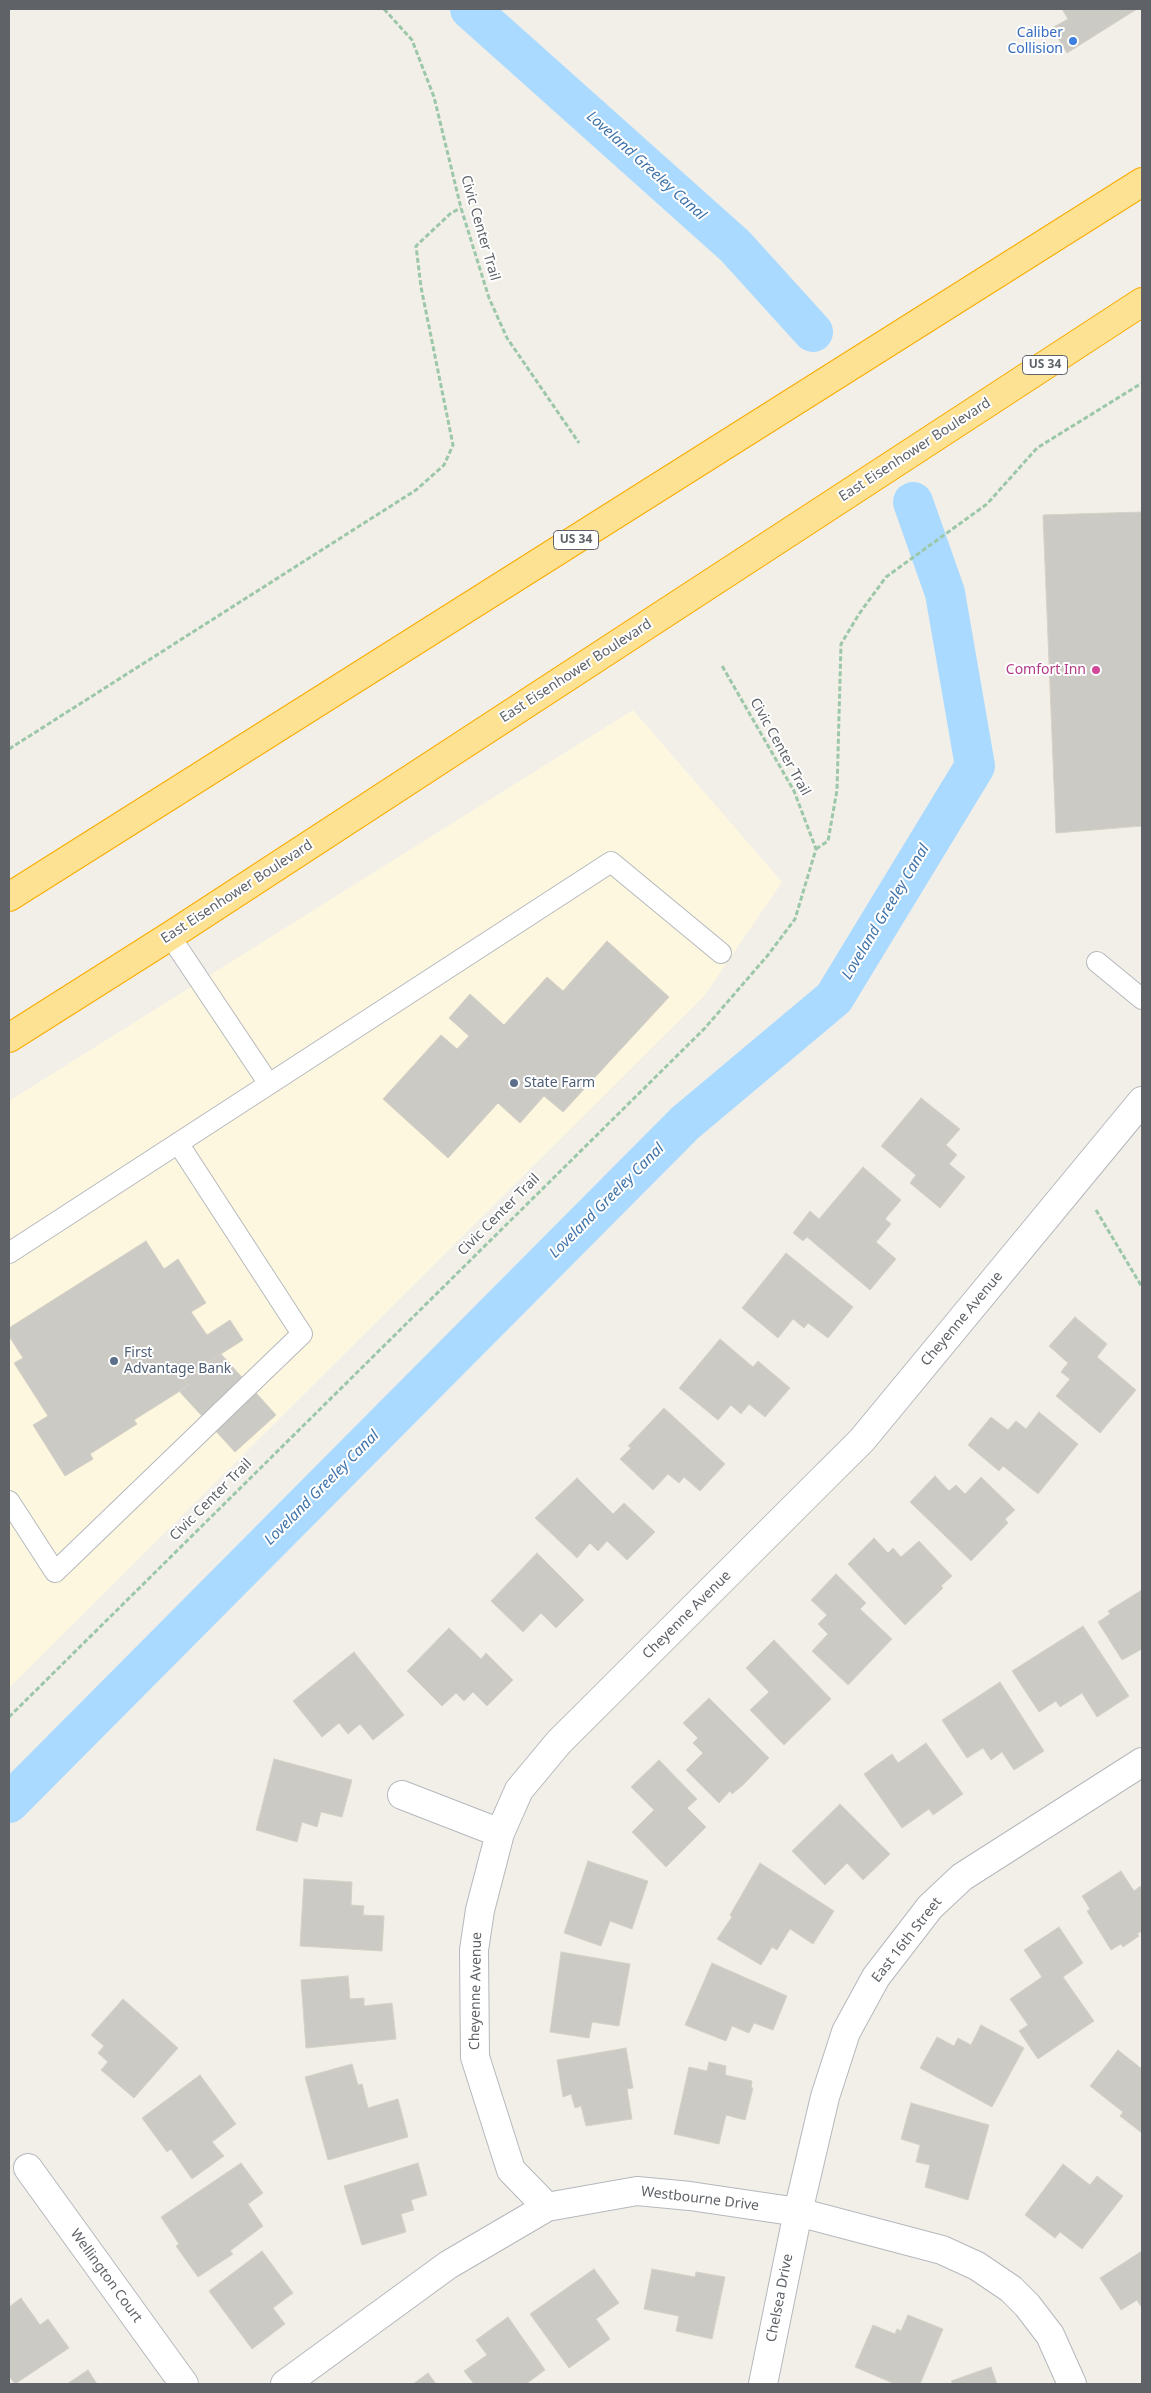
<!DOCTYPE html>
<style>
body{margin:0}
#map{position:relative;width:1151px;height:2393px;overflow:hidden;background:#f1efe8;font-family:"Noto Sans",sans-serif}
canvas{display:block}
.frame{position:absolute;inset:0;border:10px solid #5f6368;pointer-events:none}
</style>
<div id="map">
<canvas width="1151" height="2393"></canvas>
<div class="frame"></div>
</div>
<script>
const g = document.querySelector('canvas').getContext('2d');
g.lineJoin = 'round';
function paint(path, color) { g.fillStyle = color; g.fill(path, 'evenodd'); }
const poly = rows => new Path2D(rows.map(r => 'M' + r).join(''));
function strokePath(path, color, width, dash) { g.strokeStyle = color; g.lineWidth = width; g.lineCap = dash ? 'butt' : 'round'; g.setLineDash(dash || []); g.stroke(path); }
function label(font, color, halo, rows, align = 'center') {
  g.font = font + ' "Noto Sans",sans-serif'; g.lineWidth = 4; g.setLineDash([]); g.textBaseline = 'middle'; g.strokeStyle = halo; g.fillStyle = color; for (const [text, x, y, turn = 0] of rows) {
    g.save(); g.translate(x, y); g.rotate((+turn || 0) * Math.PI / 180); g.textAlign = isNaN(turn) ? turn : align; if (halo) g.strokeText(text, 0, 0); g.fillText(text, 0, 0); g.restore();
  }
}
paint(poly([
 [633,710,782,882,705,995,9,1688,9,1101]
]), '#fef7e0');
strokePath(poly([
 [470,9,735,246,813,332],
 [9,1803,685,1123,834,998,975,766,945,593,913,502]
]), '#aadaff', 40);
const building = poly([
 [1062,9,1137,9,1067,53,1052,28,1068,19,1062,9],
 [1142,512,1142,826,1056,833,1043,515,1142,512],
 [607,941,669,997,563,1112,544,1096,520,1123,498,1103,448,1158,383,1099,441,1035,457,1049,469,1036,449,1018,470,994,504,1025,547,977,563,991,607,941],
 [921,1098,960,1129,946,1145,957,1155,949,1164,965,1177,940,1208,910,1183,916,1175,881,1146,921,1098],
 [863,1167,901,1200,885,1219,891,1224,876,1242,896,1259,870,1290,807,1237,803,1241,793,1233,810,1211,819,1219,863,1167],
 [146,1241,164,1269,178,1259,206,1303,191,1312,207,1335,230,1320,243,1340,183,1378,188,1386,134,1420,137,1424,90,1454,93,1459,65,1476,33,1425,48,1416,14,1363,23,1358,9,1336,9,1328,146,1241],
 [786,1253,853,1307,828,1338,808,1323,804,1328,793,1319,778,1338,742,1308,786,1253],
 [1075,1317,1107,1344,1097,1357,1136,1390,1100,1433,1056,1396,1070,1379,1061,1372,1068,1363,1049,1346,1075,1317],
 [720,1339,753,1367,758,1361,790,1388,765,1417,749,1404,741,1414,731,1405,718,1420,679,1388,720,1339],
 [221,1354,276,1415,235,1452,179,1391,188,1386,183,1378,221,1354],
 [664,1408,725,1464,700,1491,684,1477,679,1483,668,1474,653,1490,620,1459,631,1448,628,1446,664,1408],
 [1039,1412,1078,1444,1038,1494,1003,1466,999,1471,968,1445,991,1417,1008,1430,1016,1421,1026,1429,1039,1412],
 [935,1476,949,1491,956,1485,965,1494,981,1477,1015,1510,1005,1519,1008,1523,971,1561,910,1502,935,1476],
 [577,1478,613,1514,624,1503,655,1532,627,1560,607,1541,598,1551,590,1543,577,1558,535,1518,577,1478],
 [874,1538,888,1553,893,1548,901,1557,919,1541,952,1576,941,1586,943,1588,905,1625,848,1564,874,1538],
 [537,1553,584,1600,556,1628,541,1613,523,1632,491,1601,537,1553],
 [836,1574,866,1603,860,1609,892,1639,848,1685,812,1651,828,1634,818,1624,827,1615,811,1600,836,1574],
 [1142,1590,1142,1649,1122,1660,1098,1622,1110,1614,1108,1611,1142,1590],
 [1083,1626,1129,1696,1097,1717,1082,1693,1060,1707,1056,1701,1039,1712,1012,1671,1083,1626],
 [449,1628,481,1659,486,1653,513,1680,487,1706,473,1692,464,1701,456,1693,442,1706,407,1671,449,1628],
 [774,1640,831,1699,784,1745,750,1710,769,1692,746,1668,774,1640],
 [354,1652,404,1715,373,1740,360,1724,348,1734,339,1723,322,1737,293,1701,354,1652],
 [1000,1682,1044,1751,1014,1770,1002,1752,991,1760,983,1748,967,1758,942,1720,1000,1682],
 [709,1698,769,1758,743,1785,732,1794,730,1791,719,1803,686,1770,703,1753,693,1743,698,1738,683,1723,709,1698],
 [926,1743,963,1794,933,1815,929,1809,902,1828,864,1774,892,1754,898,1763,926,1743],
 [274,1759,352,1780,342,1817,321,1812,317,1827,302,1822,297,1842,256,1830,274,1759],
 [659,1760,697,1799,687,1808,706,1827,666,1867,632,1832,654,1810,631,1787,659,1760],
 [840,1804,890,1854,863,1880,847,1863,825,1885,792,1851,840,1804],
 [588,1861,648,1881,632,1929,610,1921,601,1946,564,1933,588,1861],
 [760,1863,834,1911,813,1944,790,1929,777,1950,772,1947,761,1965,717,1939,732,1917,730,1915,760,1863],
 [1121,1871,1134,1891,1142,1885,1142,1931,1137,1934,1139,1936,1123,1947,1121,1944,1111,1950,1087,1911,1090,1909,1082,1896,1121,1871],
 [304,1879,352,1882,351,1905,364,1906,363,1915,384,1916,382,1951,300,1946,304,1879],
 [1059,1927,1083,1963,1063,1977,1094,2021,1038,2059,1019,2031,1028,2025,1010,1999,1042,1977,1024,1950,1059,1927],
 [561,1952,630,1964,619,2026,592,2022,589,2038,550,2032,561,1952],
 [712,1963,787,1996,773,2030,754,2023,749,2033,732,2026,726,2041,685,2025,712,1963],
 [348,1976,350,1999,364,1998,364,2006,392,2003,396,2039,306,2048,301,1980,348,1976],
 [123,1999,178,2048,134,2098,101,2070,108,2062,98,2053,104,2046,91,2035,123,1999],
 [981,2025,1024,2048,992,2107,920,2068,937,2037,954,2046,958,2038,971,2045,981,2025],
 [626,2048,633,2088,627,2089,632,2119,586,2126,581,2106,575,2108,571,2094,563,2097,557,2060,626,2048],
 [1118,2050,1142,2069,1142,2133,1120,2116,1123,2112,1090,2086,1118,2050],
 [709,2062,726,2066,725,2075,752,2081,751,2088,753,2088,745,2120,726,2115,719,2144,674,2134,689,2067,707,2071,709,2062],
 [352,2064,358,2085,362,2084,368,2108,398,2099,408,2137,328,2160,305,2077,352,2064],
 [200,2075,236,2124,212,2142,224,2156,192,2179,171,2149,167,2152,142,2118,200,2075],
 [911,2103,989,2125,968,2200,925,2187,930,2165,916,2162,920,2145,901,2139,911,2103],
 [241,2163,263,2193,248,2204,263,2226,230,2251,233,2254,198,2277,176,2246,179,2244,161,2217,241,2163],
 [418,2163,427,2195,411,2200,414,2210,401,2214,406,2232,362,2245,344,2186,418,2163],
 [1063,2164,1090,2185,1097,2176,1123,2196,1082,2249,1060,2232,1055,2238,1025,2215,1063,2164],
 [262,2251,293,2293,273,2308,285,2324,252,2349,209,2291,262,2251],
 [1142,2251,1142,2308,1137,2300,1121,2310,1100,2278,1142,2251],
 [594,2269,619,2303,596,2319,610,2339,569,2368,530,2314,594,2269],
 [652,2269,695,2277,696,2272,725,2277,712,2339,676,2331,679,2316,644,2309,652,2269],
 [21,2298,40,2325,48,2319,69,2348,15,2384,9,2376,9,2307,21,2298],
 [908,2315,943,2329,920,2384,895,2384,855,2367,873,2325,895,2334,897,2329,901,2331,908,2315],
 [508,2317,545,2370,526,2384,474,2384,464,2371,487,2355,476,2340,508,2317],
 [991,2367,997,2384,953,2384,951,2381,991,2367],
 [88,2370,97,2384,67,2384,88,2370],
 [428,2373,436,2384,413,2384,428,2373]
]);
paint(building, '#cccac5');
strokePath(building, '#d6d1c6', 1);
const lane = poly([
 [170,936,269,1084],
 [1097,962,1142,999],
 [9,1253,611,862,721,953],
 [9,1501,55,1572,302,1334,178,1143]
]);
const street = poly([
 [402,1795,500,1833],
 [28,2168,184,2384],
 [547,2207,511,2170,475,2057,474,1950,480,1910,500,1833,519,1790,559,1742,862,1440,1142,1101],
 [285,2384,448,2265,547,2207,637,2191,690,2196,798,2212,942,2250,977,2266,1011,2289,1027,2305,1050,2335,1072,2384],
 [763,2384,798,2212,825,2097,846,2032,876,1977,930,1907,962,1877,1142,1762]
]);
const highway = poly([
 [9,897,1142,182],
 [9,1038,170,936,1142,302]
]);
strokePath(lane, '#b5b8bc', 22);
strokePath(street, '#b5b8bc', 30);
strokePath(highway, '#f9ab00', 30);
strokePath(poly([
 [384,9,412,40,434,97,461,208,489,298,507,338,579,443],
 [9,749,416,490,444,465,453,445,421,287,416,246,451,213,461,208],
 [816,849,828,841,837,790,841,644,859,614,886,577,987,504,1037,448,1142,383],
 [1096,1210,1142,1287],
 [9,1717,705,1028,768,955,795,919,816,849,794,791,721,664]
]), '#9cc7a9', 3, [5, 2.5]);
strokePath(lane, '#fff', 20);
strokePath(street, '#fff', 28);
strokePath(highway, '#fde293', 28);
for (const [x, y, r, color] of [
 [1073,41,5,"#3f7fe0"],
 [1096,670,5,"#d1479c"],
 [514,1083,5,"#5c6f8a"],
 [114,1361,5,"#5c6f8a"]
]) { const dot = new Path2D(); dot.arc(x, y, r, 0, 2 * Math.PI); g.fillStyle = color; g.fill(dot); strokePath(dot, '#fff', 2); }
for (const [x, y, w] of [
 [1045,365,45],
 [576,540,45]
]) { const box = new Path2D(); box.roundRect(x - w / 2, y - 9.5, w, 19, 4); g.fillStyle = '#fff'; g.fill(box); strokePath(box, '#5f6368', 1); }
label('bold 12px', '#5f6368', null, [
 ["US 34",1045,365],
 ["US 34",576,540]
]);
label('14px', '#366cbe', '#fff', [
 ["Caliber",1063,33],
 ["Collision",1063,49]
], 'right');
label('14px', '#5f6368', '#fff', [
 ["Civic Center Trail",480,228,74],
 ["East Eisenhower Boulevard",915,450,-33],
 ["East Eisenhower Boulevard",576,671,-33],
 ["Civic Center Trail",780,747,61],
 ["East Eisenhower Boulevard",237,892,-33],
 ["Civic Center Trail",499,1215,-45],
 ["Cheyenne Avenue",962,1319,-50],
 ["Civic Center Trail",211,1500,-45],
 ["Cheyenne Avenue",687,1615,-45],
 ["East 16th Street",907,1940,-52],
 ["Cheyenne Avenue",476,1991,-89],
 ["Westbourne Drive",700,2199,7],
 ["Wellington Court",106,2276,54],
 ["Chelsea Drive",780,2298,-79]
]);
label('14px', '#b23c85', '#fff', [
 ["Comfort Inn",1086,670]
], 'right');
label('14px', '#4e5e75', '#fff', [
 ["State Farm",524,1083],
 ["First",124,1353],
 ["Advantage Bank",124,1369]
], 'left');
label('italic 15px', '#4174aa', '#fff', [
 ["Loveland Greeley Canal",646,166,42],
 ["Loveland Greeley Canal",886,912,-59],
 ["Loveland Greeley Canal",607,1201,-45],
 ["Loveland Greeley Canal",322,1488,-45]
]);
</script>
